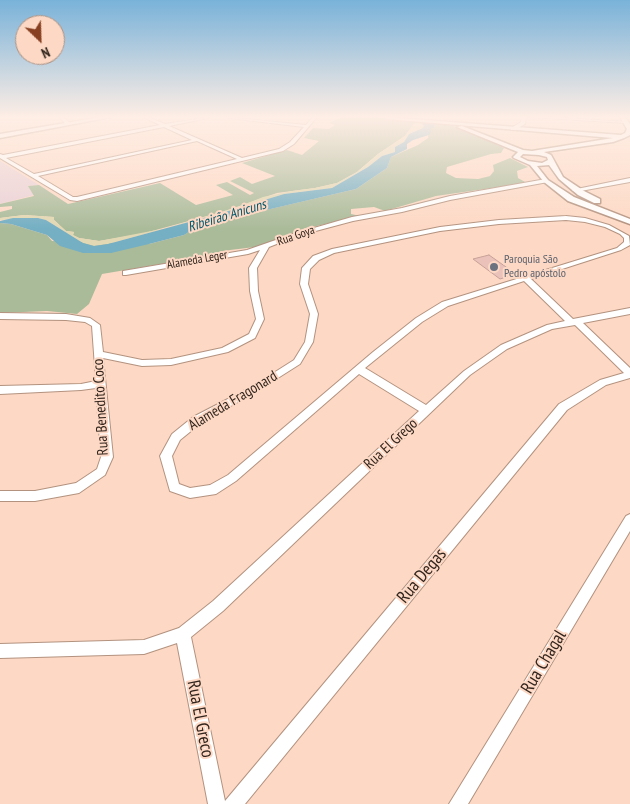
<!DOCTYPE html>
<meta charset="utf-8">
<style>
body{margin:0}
#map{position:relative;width:630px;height:804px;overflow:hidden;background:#fdd9c5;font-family:"PT Sans Narrow",sans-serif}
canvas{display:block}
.north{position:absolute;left:15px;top:15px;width:50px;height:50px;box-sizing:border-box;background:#fdd9c5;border:1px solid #ac9182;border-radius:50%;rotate:156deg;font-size:14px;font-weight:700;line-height:20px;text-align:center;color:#32251d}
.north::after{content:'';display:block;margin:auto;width:18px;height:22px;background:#884022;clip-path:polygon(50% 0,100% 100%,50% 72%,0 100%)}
</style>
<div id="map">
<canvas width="630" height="804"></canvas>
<div class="north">N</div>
</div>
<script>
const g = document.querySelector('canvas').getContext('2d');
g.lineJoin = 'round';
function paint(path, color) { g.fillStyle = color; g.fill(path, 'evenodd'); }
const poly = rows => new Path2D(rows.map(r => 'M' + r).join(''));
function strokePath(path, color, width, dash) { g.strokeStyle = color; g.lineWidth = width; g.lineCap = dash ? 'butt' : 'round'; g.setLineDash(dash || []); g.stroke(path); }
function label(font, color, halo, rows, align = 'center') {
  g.font = font + ' "PT Sans Narrow",sans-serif'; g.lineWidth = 4; g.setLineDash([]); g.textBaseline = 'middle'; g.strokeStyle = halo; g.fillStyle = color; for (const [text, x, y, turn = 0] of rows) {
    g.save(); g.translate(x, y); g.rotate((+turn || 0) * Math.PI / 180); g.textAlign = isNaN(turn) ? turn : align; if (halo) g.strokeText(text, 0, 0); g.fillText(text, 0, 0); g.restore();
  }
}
paint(poly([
 [0,161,39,185,28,186,34,195,0,204]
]), '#ead0d5');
paint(poly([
 [342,117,375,117,416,121,405,136,378,154,357,172,337,183,315,188,277,193,222,212,141,234,99,241,79,238,73,235,74,232,66,231,54,220,54,217,24,215,0,218,0,212,12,209,12,206,0,207,0,204,34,196,28,186,39,185,68,204,160,183,196,205,233,195,216,185,227,182,250,195,254,193,230,181,240,177,252,184,275,176,242,163,287,150,302,155,319,141,304,138,313,128,329,129,335,125,329,123],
 [435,123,453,126,504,148,501,153,491,154,447,167,446,173,456,178,478,179,490,176,494,171,493,165,510,158,528,167,517,171,518,178,527,183,436,196,385,211,374,207,351,209,351,214,360,216,308,228,255,247,230,250,179,261,102,274,89,304,77,314,47,311,0,313,0,223,11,224,47,235,52,241,149,244,184,235,197,226,356,189,387,168,391,157,418,145,428,138,429,129]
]), '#aabb9a');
paint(poly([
 [416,121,420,122,424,126,423,128,409,134,404,142,395,147,395,152,382,156,368,167,332,188,284,194,222,213,108,244,94,246,83,243,46,220,38,218,0,220,0,218,24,215,54,217,54,220,66,231,74,232,73,235,79,238,99,241,162,229,238,207,263,197,292,191,315,188,337,183,357,172,378,154,405,136]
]), '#e2d8b3');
paint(poly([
 [420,122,435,123,434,127,430,129,431,132,429,135,413,140,407,144,407,149,391,157,387,168,356,189,198,226,184,235,149,244,111,253,83,253,60,246,47,235,11,224,0,223,0,221,13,218,38,218,46,220,83,243,94,246,108,244,222,213,284,194,332,188,368,167,382,156,395,152,395,147,404,142,409,134,423,128,424,126]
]), '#74afc3');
const building = poly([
 [489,255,516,274,500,279,473,259,489,255]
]);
paint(building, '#ebc2ba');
strokePath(building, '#c7a098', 1);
const minor = poly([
 [59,117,63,117,71,124,67,125,59,117],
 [143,117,148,117,165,124,210,117,208,118,169,126,242,158,279,149,290,142,304,127,229,118,227,117,306,125,313,117,317,117,294,144,283,151,77,201,70,200,0,158,0,154,3,155,160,125,143,117],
 [164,127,192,140,34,174,6,158,164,127],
 [197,141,237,159,77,197,73,197,38,176,197,141],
 [522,117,526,117,525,124,515,130,511,130,511,128,521,122,522,117],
 [528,117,547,117,629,122,627,123,528,117],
 [630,178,630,182,575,192,572,190,630,178],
 [546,179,548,180,548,182,450,200,402,212,353,221,297,236,269,247,257,268,258,291,264,319,255,338,228,352,171,365,142,366,103,358,113,457,105,475,79,493,35,501,0,501,0,491,35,491,76,483,97,469,101,457,96,388,81,390,0,394,0,386,81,384,96,381,92,326,85,322,66,320,0,319,0,313,66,314,90,318,100,325,103,352,142,360,171,359,222,348,249,334,256,319,250,291,249,268,260,250,248,254,126,275,123,275,123,271,247,250,293,234,352,217,402,208,450,196,546,179],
 [566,216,585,218,609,225,629,236,630,245,621,250,531,279,573,319,630,308,630,314,583,323,630,368,630,378,606,385,567,410,245,804,208,804,177,643,144,654,0,658,0,644,144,640,179,628,213,601,419,411,359,374,236,481,216,494,190,498,170,491,160,456,172,434,193,417,253,386,294,360,305,342,310,314,300,284,302,268,313,256,332,249,440,227,499,220,566,216],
 [566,220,585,222,605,227,620,234,624,238,624,242,617,248,442,302,416,318,373,352,228,475,210,485,190,488,179,484,172,456,180,440,201,423,259,390,300,364,313,342,318,314,308,284,310,269,319,260,334,253,440,231,499,224,566,220],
 [524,281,565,321,547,325,501,345,464,371,426,405,365,368,422,322,448,306,524,281],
 [575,325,624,373,600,380,559,404,225,801,191,637,223,611,470,375,507,349,552,329,575,325],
 [630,514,630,531,468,804,449,804,626,516,630,514]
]);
const tertiary = poly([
 [101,117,111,117,0,138,0,134,101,117],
 [385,117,621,135,625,133,627,129,620,117,625,117,630,124,630,135,624,138,613,142,544,152,551,155,563,177,584,191,600,199,600,203,594,203,578,195,559,179,549,165,537,166,548,180,574,197,630,219,630,224,568,201,544,182,530,165,514,158,513,157,518,152,457,127,462,126,523,150,532,151,613,138,387,119,385,117],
 [523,154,539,155,547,157,548,160,542,163,528,161,520,157,523,154]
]);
strokePath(minor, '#b3927f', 2);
strokePath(tertiary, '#b3927f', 3);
paint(minor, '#fff');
paint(tertiary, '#fff');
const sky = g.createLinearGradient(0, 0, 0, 229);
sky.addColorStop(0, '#79b2d9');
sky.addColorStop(0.51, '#feeee5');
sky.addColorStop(1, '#feeee500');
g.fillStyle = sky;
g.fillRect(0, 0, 630, 229);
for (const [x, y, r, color] of [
 [494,267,5,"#6b7280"]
]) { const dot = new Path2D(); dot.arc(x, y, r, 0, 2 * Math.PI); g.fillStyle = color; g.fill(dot); strokePath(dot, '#fdd9c5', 2); }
label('12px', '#32251d', '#fdd9c5', [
 ["Rua Goya",296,236,-19],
 ["Alameda Leger",197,260,-10]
]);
label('12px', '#5b616d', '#fdd9c5', [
 ["Paroquia São",504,260],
 ["Pedro apóstolo",504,274]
], 'left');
label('italic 14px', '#00566b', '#fdd9c5', [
 ["Ribeirão Anicuns",227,216,-17]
]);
label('15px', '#32251d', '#fdd9c5', [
 ["Alameda Fragonard",233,401,-31],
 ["Rua Benedito Coco",101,407,-93],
 ["Rua El Grego",391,444,-43]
]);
label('18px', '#32251d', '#fdd9c5', [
 ["Rua Degas",422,576,-50],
 ["Rua Chagal",544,662,-59],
 ["Rua El Greco",200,719,79]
]);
</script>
